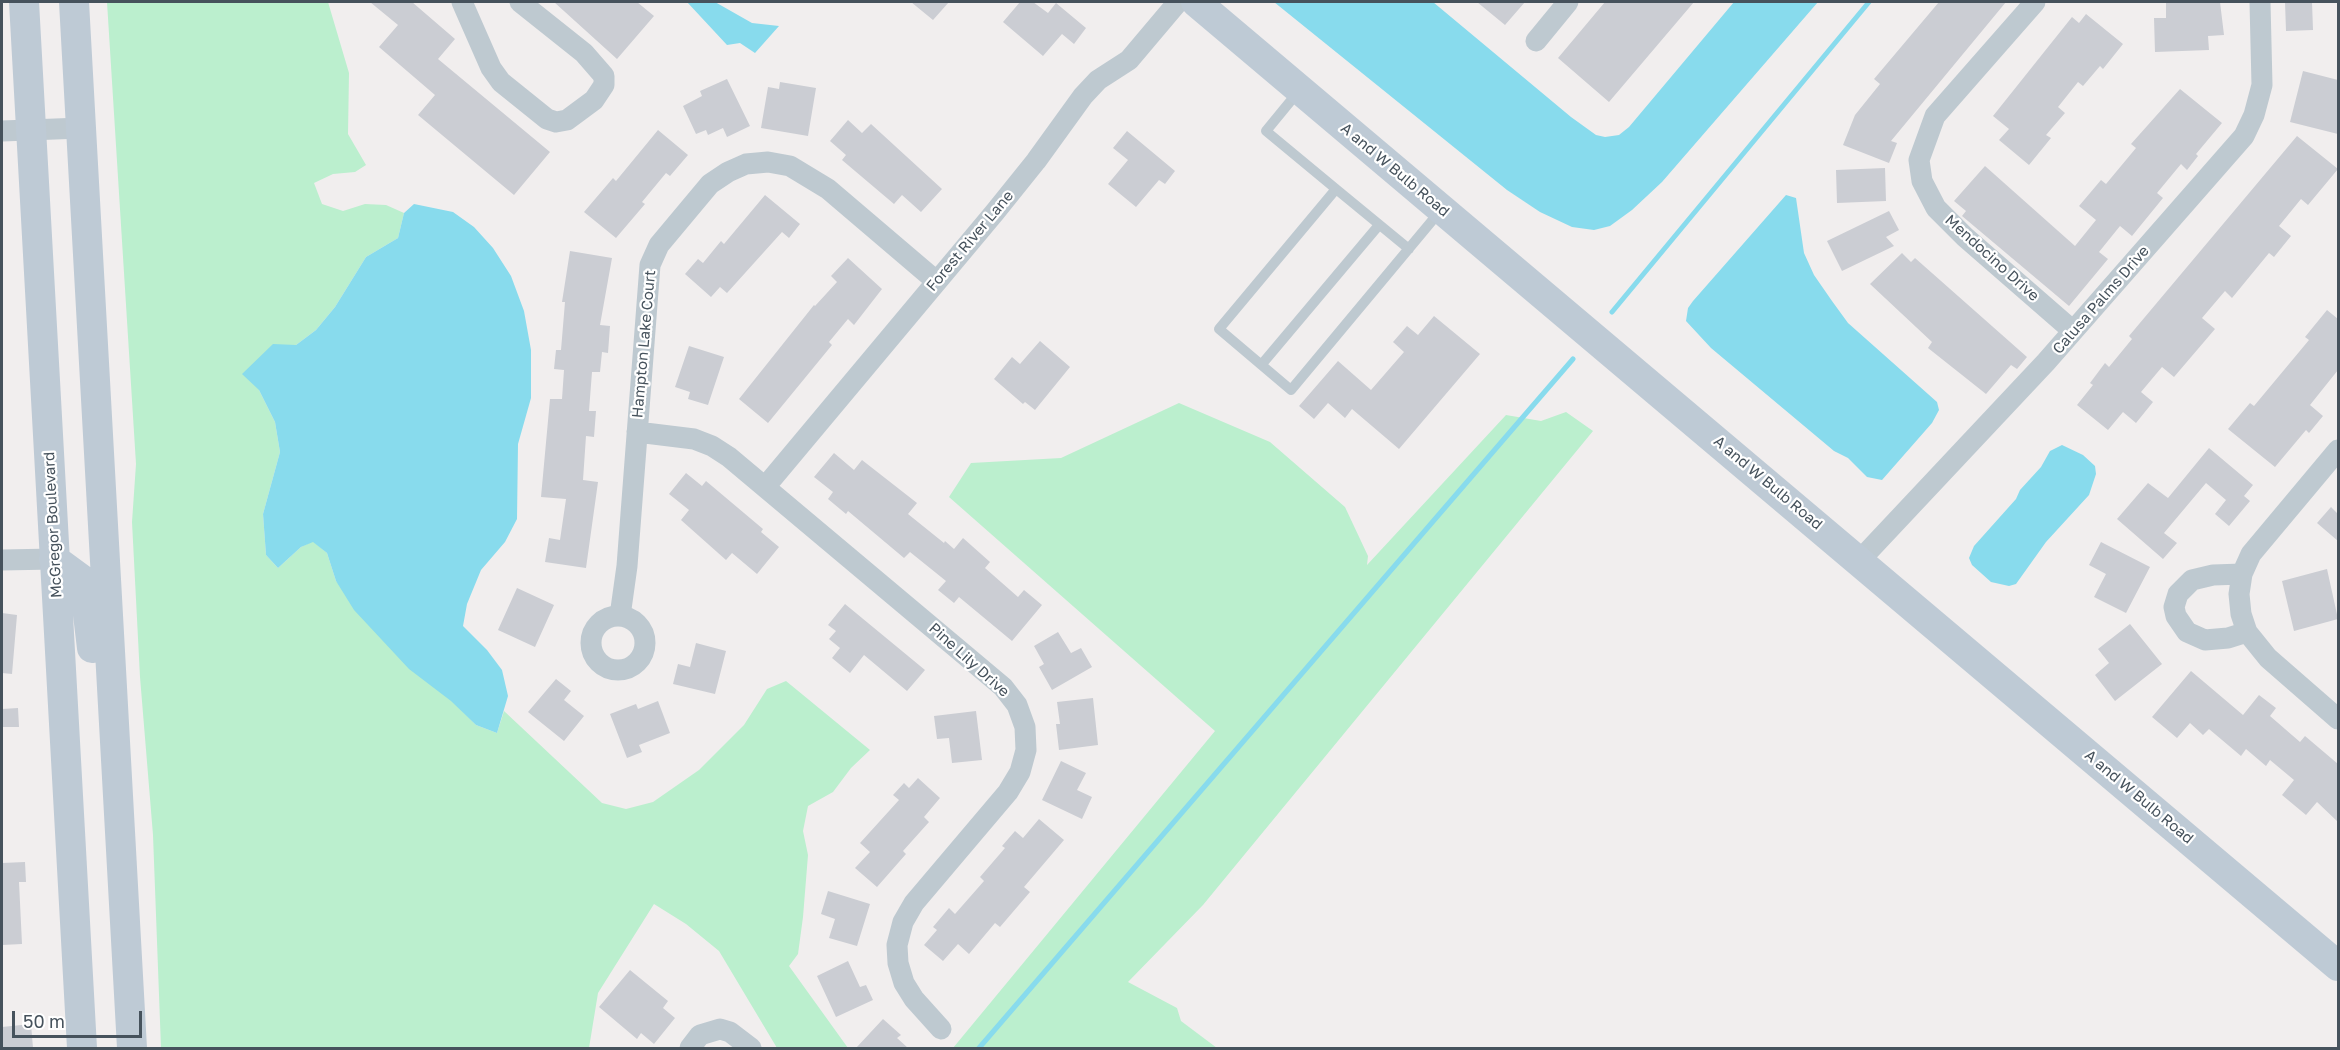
<!DOCTYPE html>
<style>
body{margin:0}
#map{position:relative;width:2340px;height:1050px;overflow:hidden;background:#f1eeee;font-family:"Golos Text",sans-serif}
canvas{display:block}
.frame{position:absolute;inset:0;border:3px solid #46525c;pointer-events:none}
.scale{position:absolute;left:12px;top:1011px;width:130px;height:27px;box-sizing:border-box;border:3px solid #46525c;border-top:0;padding-left:8px;font-size:18px;line-height:21px;white-space:nowrap;color:#46525c;-webkit-text-stroke:4px #fff;paint-order:stroke}
</style>
<div id="map">
<canvas width="2340" height="1050"></canvas>
<div class="frame"></div>
<div class="scale">50 m</div>
</div>
<script>
const g = document.querySelector('canvas').getContext('2d');
g.lineJoin = 'round';
function paint(path, color) { g.fillStyle = color; g.fill(path, 'evenodd'); }
const poly = rows => new Path2D(rows.map(r => 'M' + r).join(''));
function strokePath(path, color, width, dash) { g.strokeStyle = color; g.lineWidth = width; g.lineCap = dash ? 'butt' : 'round'; g.setLineDash(dash || []); g.stroke(path); }
function label(font, color, halo, rows, align = 'center') {
  g.font = font + ' "Golos Text",sans-serif'; g.lineWidth = 4.5; g.setLineDash([]); g.textBaseline = 'middle'; g.strokeStyle = halo; g.fillStyle = color; for (const [text, x, y, turn = 0] of rows) {
    g.save(); g.translate(x, y); g.rotate((+turn || 0) * Math.PI / 180); g.textAlign = isNaN(turn) ? turn : align; if (halo) g.strokeText(text, 0, 0); g.fillText(text, 0, 0); g.restore();
  }
}
paint(poly([
 [107,2,328,2,349,73,348,134,366,165,355,172,333,174,314,183,322,204,343,211,365,204,386,205,404,213,398,238,366,257,335,307,316,330,296,345,259,390,275,422,280,452,263,514,266,555,278,568,301,547,313,541,327,553,336,581,476,725,497,733,504,711,602,803,626,809,653,802,699,770,744,725,767,689,786,681,870,750,851,768,833,792,808,806,803,831,808,855,803,917,798,954,789,966,848,1048,777,1048,719,951,686,924,654,904,598,993,589,1048,161,1048,153,835,140,677,132,522,136,464],
 [1179,403,1270,442,1345,507,1368,556,1367,565,1506,415,1541,421,1566,412,1593,431,1203,905,1128,982,1177,1008,1181,1021,1217,1048,953,1048,1215,731,949,497,971,463,1061,458]
]), '#bbefce');
paint(poly([
 [687,2,715,2,752,23,779,26,755,53,740,43,727,45],
 [1274,2,1433,2,1571,117,1596,135,1605,137,1619,135,1629,127,1734,2,1818,2,1662,182,1632,210,1610,226,1594,230,1572,227,1540,212,1507,190],
 [1786,195,1796,198,1804,253,1814,275,1832,301,1848,323,1937,402,1939,410,1932,423,1882,480,1867,477,1848,458,1834,451,1711,348,1686,321,1688,308,1693,301],
 [414,204,453,212,474,227,493,248,511,276,524,311,531,350,531,398,518,444,517,519,505,542,481,570,467,604,463,626,487,650,502,670,508,696,497,733,476,725,451,701,409,669,354,610,336,581,327,553,313,542,301,547,278,568,266,555,263,514,280,452,275,422,259,390,242,374,273,344,296,345,316,330,335,307,366,257,398,238,404,213],
 [2062,445,2083,455,2095,466,2096,474,2089,495,2046,542,2016,584,2009,586,1991,582,1972,565,1969,558,1974,546,2016,499,2020,490,2041,467,2050,451]
]), '#88dbed');
strokePath(poly([
 [1612,312,1869,2],
 [979,1048,1573,359]
]), '#88dbed', 5);
paint(poly([
 [370,2,412,2,455,39,438,59,550,152,514,195,418,115,435,95,379,47,398,25],
 [554,2,637,2,654,16,617,59],
 [911,2,949,2,933,20],
 [1020,2,1033,2,1048,13,1056,3,1086,28,1074,44,1062,34,1043,56,1003,22],
 [1477,2,1525,2,1505,25],
 [1605,2,1694,2,1609,102,1558,58],
 [1939,2,2006,2,1891,141,1897,143,1889,163,1843,145,1855,115,1880,84,1874,79],
 [2166,2,2220,2,2224,35,2208,36,2209,50,2155,52,2154,18,2166,18],
 [2285,2,2312,2,2313,30,2286,31],
 [2086,14,2123,44,2103,69,2100,66,2083,86,2078,82,2058,107,2065,113,2046,135,2051,138,2029,165,1999,140,2009,129,1993,116,2072,17,2079,23],
 [2303,71,2338,80,2338,134,2290,122],
 [727,79,750,126,727,137,723,128,708,135,706,130,696,134,683,106,702,96,700,91],
 [780,82,816,88,808,136,761,128,768,87,779,89],
 [2180,89,2222,123,2196,154,2198,156,2187,170,2181,164,2157,193,2163,198,2132,236,2120,226,2099,252,2108,259,2069,306,1962,216,1966,211,1954,201,1985,166,2075,246,2096,220,2079,206,2101,180,2106,184,2136,148,2131,144],
 [848,120,862,133,871,124,942,189,921,212,902,195,894,204,842,160,846,155,830,141],
 [658,130,688,155,670,176,666,173,642,202,645,204,616,238,584,212,613,178,616,181],
 [1127,131,1175,171,1165,184,1159,180,1136,207,1108,184,1128,160,1113,148],
 [2297,136,2338,169,2308,205,2301,199,2279,226,2291,236,2274,257,2269,253,2232,298,2225,291,2202,318,2215,329,2174,377,2162,367,2141,392,2153,402,2136,423,2123,412,2108,430,2077,405,2093,385,2090,383,2105,363,2109,367,2132,339,2129,336],
 [1885,168,1886,201,1837,203,1836,170],
 [765,195,800,224,789,238,782,232,727,293,720,287,711,297,685,274,698,259,703,263,721,241,724,244],
 [1889,211,1899,230,1886,237,1894,246,1842,271,1827,241],
 [570,251,612,258,600,325,610,326,608,353,602,352,600,372,592,372,589,411,596,411,594,437,586,436,583,480,598,482,586,568,545,562,549,538,560,540,566,499,541,497,550,399,562,399,564,370,554,369,556,350,561,350,565,302,562,302],
 [1902,253,1911,262,1915,258,2027,357,2017,369,2011,365,1986,394,1928,348,1932,342,1870,284],
 [848,258,882,289,854,325,848,319,829,342,832,345,768,423,739,399,814,305,815,306,837,282,831,276],
 [2327,310,2338,319,2338,370,2310,405,2323,416,2309,433,2306,430,2275,467,2228,429,2250,403,2254,406,2309,340,2305,337],
 [1434,316,1480,354,1399,449,1352,409,1345,418,1328,403,1314,419,1299,406,1338,361,1371,390,1404,352,1393,342,1407,326,1418,335],
 [1040,341,1070,367,1035,410,1025,402,1023,404,994,379,1012,357,1020,364],
 [689,346,724,357,708,405,688,399,690,392,675,387],
 [2209,448,2253,485,2244,496,2250,501,2229,526,2215,514,2226,500,2206,483,2164,533,2177,543,2163,559,2117,519,2148,483,2168,498],
 [834,453,854,470,862,460,917,503,908,514,944,543,945,541,954,549,963,538,990,562,985,568,1018,597,1024,590,1042,605,1012,641,959,597,954,603,938,590,946,581,910,552,904,558,848,511,846,514,828,499,833,492,814,477],
 [686,473,702,486,706,481,763,529,761,532,779,547,757,574,732,553,726,560,681,520,689,510,669,494],
 [2331,507,2338,514,2338,541,2317,523],
 [2101,542,2150,567,2126,613,2094,597,2106,574,2089,565],
 [2327,569,2338,619,2294,631,2282,581],
 [517,588,554,605,535,647,498,630],
 [845,604,925,670,907,691,864,655,850,673,832,658,840,648,829,639,836,631,828,625],
 [2,613,17,615,12,674,2,673],
 [2130,624,2162,664,2115,701,2095,675,2109,663,2098,649],
 [1058,632,1071,653,1081,648,1092,667,1052,690,1039,667,1044,664,1034,646],
 [696,643,726,651,715,694,673,684,678,664,690,667],
 [2191,671,2243,715,2259,695,2276,708,2270,716,2300,742,2305,736,2338,764,2338,822,2317,802,2306,815,2282,795,2294,780,2270,760,2266,766,2246,749,2241,756,2209,729,2203,735,2190,723,2177,738,2152,717],
 [556,679,571,691,564,700,584,716,564,741,528,712],
 [1093,698,1098,745,1059,750,1056,724,1060,724,1057,702],
 [658,701,670,733,639,745,642,752,627,758,610,714,636,704,638,709],
 [18,708,19,727,2,727,2,709],
 [976,711,982,760,952,763,949,738,937,739,934,716],
 [1061,761,1086,773,1077,790,1092,797,1082,819,1042,800],
 [918,778,940,798,924,817,929,822,903,851,906,854,877,887,855,868,870,852,860,843,899,800,893,795,904,783,909,788],
 [1039,819,1064,840,1024,887,1030,892,1000,927,995,923,969,954,958,944,943,961,924,945,937,930,933,927,949,908,955,914,984,881,980,877,1005,848,1002,846,1015,831,1023,838],
 [25,862,26,882,19,882,22,944,2,945,2,863],
 [828,891,870,904,857,946,829,938,835,919,821,914],
 [848,961,860,987,866,985,873,1000,836,1017,817,976],
 [630,970,668,1001,663,1008,675,1018,654,1044,641,1033,637,1039,599,1007],
 [883,1019,901,1035,897,1038,908,1048,856,1048],
 [31,1024,33,1048,2,1048,2,1027]
]), '#cbcdd3');
strokePath(poly([
 [1298,92,1266,131,1336,189,1219,329,1291,390,1441,210],
 [1336,189,1409,249],
 [1262,364,1379,225]
]), '#bec9d0', 10);
strokePath(poly([
 [462,2,491,68,501,82,547,119,556,122,567,120,594,100,604,85,604,76,584,53,520,2],
 [2035,2,1935,116,1919,160,1922,181,1936,208,1965,237,2073,331],
 [1536,41,1568,2],
 [2,131,82,128],
 [637,432,694,439,712,446,729,457,1003,687,1017,705,1025,727,1026,750,1020,772,1008,792,914,903,903,922,897,945,898,963,904,983,914,999,941,1029],
 [2338,450,2251,554,2242,574,2239,594,2241,614,2247,632,2268,658,2338,719],
 [765,487,995,212,1036,161,1083,96,1098,80,1129,60,1178,2],
 [2,560,54,559],
 [1860,560,2046,362,2244,136,2254,115,2262,85,2260,2],
 [2242,574,2213,575,2192,580,2178,594,2174,607,2176,616,2187,632,2205,640,2228,638,2247,632],
 [620,616,627,566,650,265,659,245,710,184,728,172,746,164,768,162,790,166,828,189,936,281],
 '591 643a27 27 0 1 1 54 0a27 27 0 1 1-54 0Z',
 [690,1048,700,1035,720,1029,730,1032,751,1048]
]), '#bec9d0', 21);
strokePath(poly([
 [24,2,82,1048],
 [74,2,132,1048],
 [1196,2,2338,966],
 [54,559,84,581,92,648]
]), '#becad5', 30);
label('15px', '#46525c', '#fff', [
 ["A and W Bulb Road",1395,170,40],
 ["Forest River Lane",970,241,-50],
 ["Mendocino Drive",1992,258,42],
 ["Calusa Palms Drive",2101,300,-49],
 ["Hampton Lake Court",644,344,-85],
 ["A and W Bulb Road",1768,483,40],
 ["McGregor Boulevard",53,525,-93],
 ["Pine Lily Drive",969,660,42],
 ["A and W Bulb Road",2139,797,40]
]);
</script>
